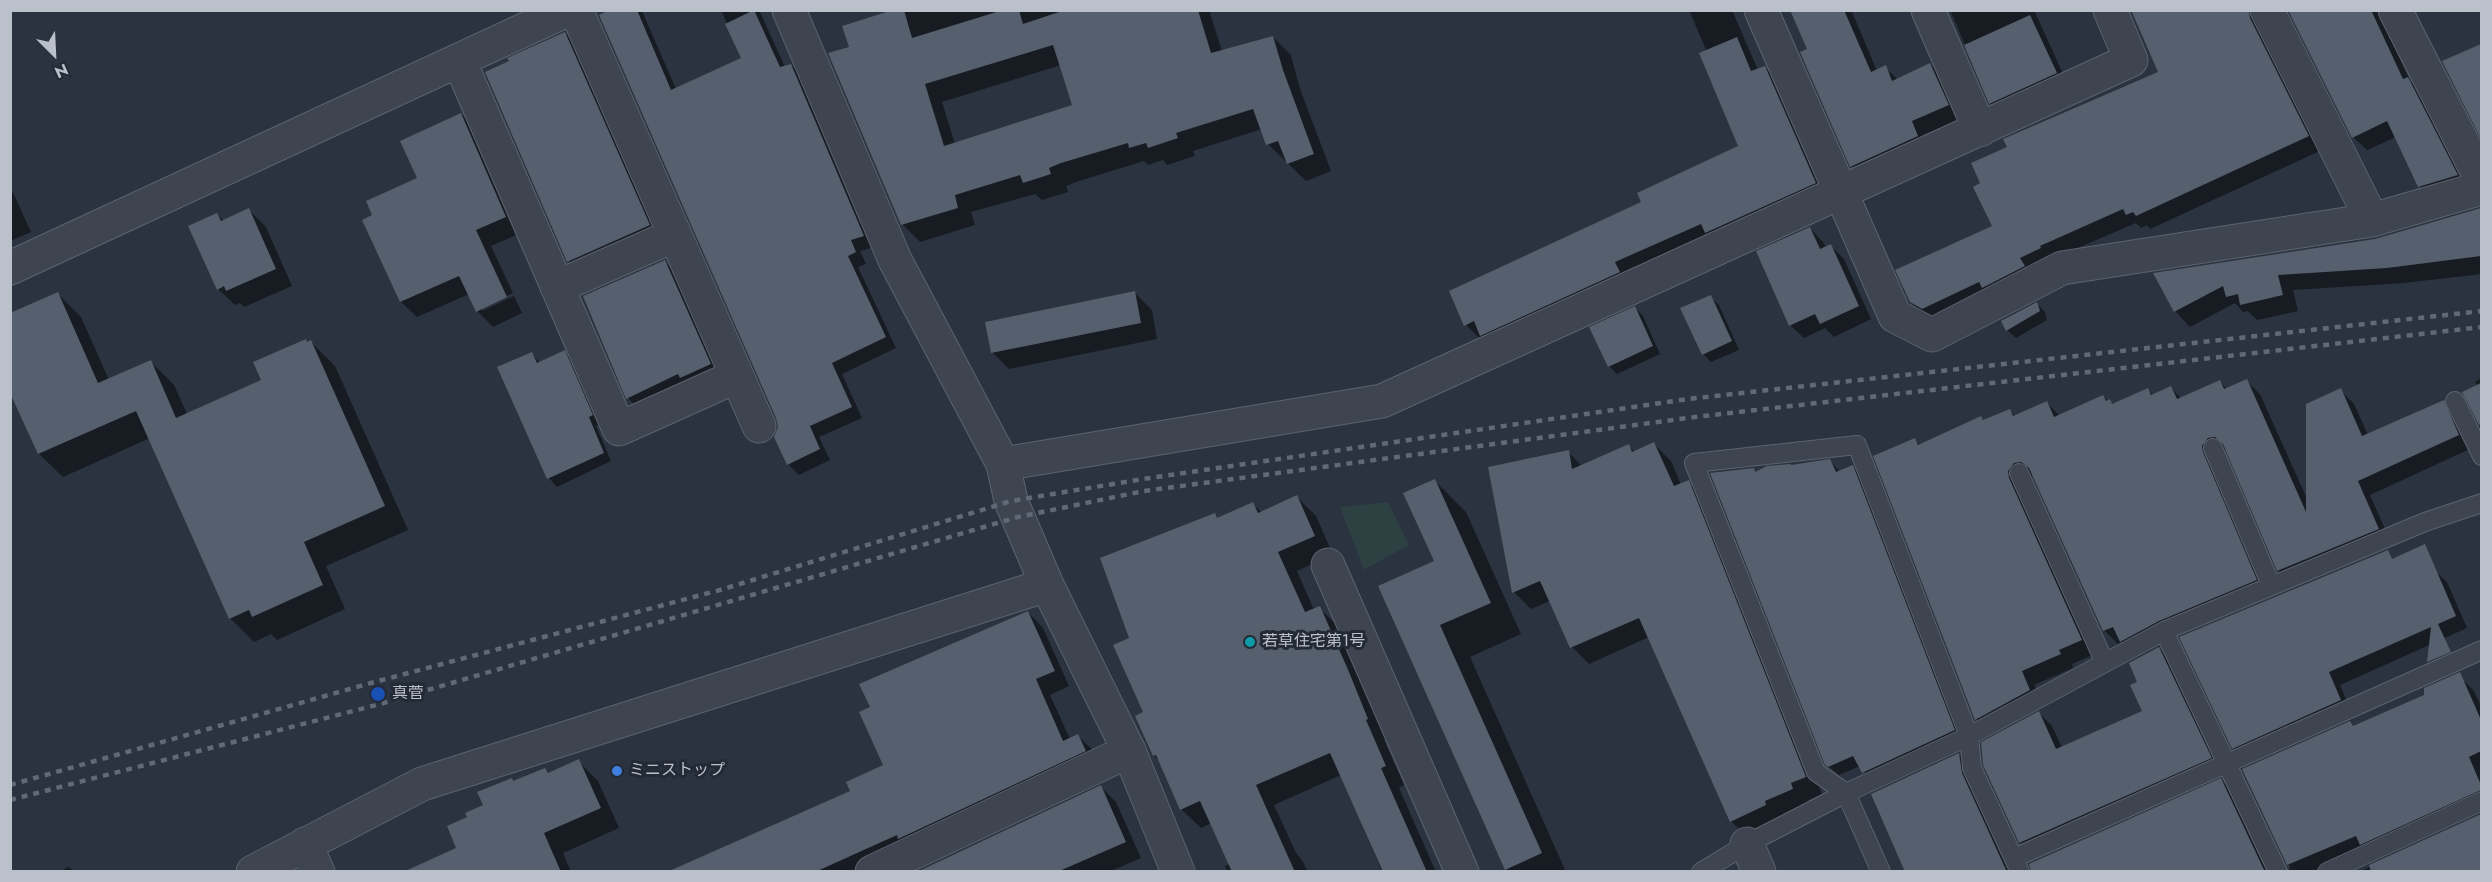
<!DOCTYPE html>
<meta charset="utf-8">
<style>
body{margin:0}
#map{position:relative;width:2492px;height:882px;overflow:hidden;background:#2b3340;font-family:Jost,sans-serif}
canvas{display:block}
.frame{position:absolute;inset:0;border:12px solid #bbc1ca;pointer-events:none}
.north{position:absolute;left:24px;top:24px;width:60px;height:60px;-webkit-text-stroke:4px #232a36;paint-order:stroke;rotate:156deg;font-size:16px;font-weight:700;line-height:24px;text-align:center;color:#bbc1ca}
.north::after{content:'';display:block;margin:auto;width:21px;height:27px;background:#bbc1ca;clip-path:polygon(50% 0,100% 100%,50% 72%,0 100%)}
</style>
<div id="map">
<canvas width="2492" height="882"></canvas>
<div class="frame"></div>
<div class="north">N</div>
</div>
<script>
const g = document.querySelector('canvas').getContext('2d');
g.lineJoin = 'round';
function paint(path, color) { g.fillStyle = color; g.fill(path, 'evenodd'); }
const poly = rows => new Path2D(rows.map(r => 'M' + r).join(''));
function strokePath(path, color, width, dash) { g.strokeStyle = color; g.lineWidth = width; g.lineCap = dash ? 'butt' : 'round'; g.setLineDash(dash || []); g.stroke(path); }
function label(font, color, halo, rows, align = 'center') {
  g.font = font + ' Jost,"Noto Sans JP",sans-serif'; g.lineWidth = 6; g.setLineDash([]); g.textBaseline = 'middle'; g.strokeStyle = halo; g.fillStyle = color; for (const [text, x, y, turn = 0] of rows) {
    g.save(); g.translate(x, y); g.rotate((+turn || 0) * Math.PI / 180); g.textAlign = isNaN(turn) ? turn : align; if (halo) g.strokeText(text, 0, 0); g.fillText(text, 0, 0); g.restore();
  }
}
paint(poly([
 [1388,502,1409,545,1364,570,1340,507]
]), '#2d4042');
paint(poly([
 [611,10,642,11,676,89,743,59,721,10,759,10,785,67,791,65,802,76,874,247,860,251,866,264,858,267,896,348,842,374,862,418,819,437,830,460,799,475,789,465,776,436,779,428,778,418],
 [898,10,1209,10,1222,51,1273,37,1291,55,1300,89,1331,171,1306,181,1268,144,1262,129,1193,151,1195,156,1167,165,1163,160,1148,165,1144,161,1079,181,1066,186,1068,192,1042,200,1035,194,971,212,975,225,920,242,902,224,851,48],
 [1061,65,1074,106,955,144,942,102],
 [1689,10,1732,10,1758,70,1765,68,1779,81,1829,197,1480,339,1466,325,1643,203,1740,146,1707,52],
 [1792,10,1856,10,1852,12,1877,71,1885,67,1898,80,1930,64,1944,78,1961,119,1924,135,1931,150,1865,180,1852,166,1802,52,1809,49],
 [1950,10,2034,10,2069,87,2004,117,1990,103],
 [2132,10,2268,10,2322,150,2150,229,2147,225,2141,228,2136,223,2052,259,1936,322,1925,316,1911,302,2160,73],
 [2290,10,2381,10,2385,27,2410,81,2421,92,2471,189,2433,200,2420,186,2396,137,2367,150,2353,137],
 [565,33,576,44,660,237,580,272,569,261],
 [2482,46,2482,135,2444,62],
 [461,114,477,130,521,233,491,246,513,293,482,307,482,311,514,296,522,313,493,327,477,311,469,294,417,317,401,302,364,221,374,216,419,179],
 [10,186,31,232,10,241],
 [2482,209,2482,274,2404,283,2293,290,2298,311,2257,320,2248,311,2243,312,2235,303,2190,327,2175,311,2155,274,2375,240],
 [249,210,266,227,292,286,244,307,240,303,235,305,218,289,217,215,224,221],
 [1810,228,1823,242,1826,248,1831,246,1844,259,1871,319,1834,337,1825,328,1804,338,1790,325],
 [665,262,678,275,723,377,641,411,628,398],
 [57,293,81,317,109,380,150,361,174,385,187,414,263,381,311,342,335,366,408,530,326,566,345,609,277,640,271,634,254,642,230,618,150,438,63,477,39,454,10,389],
 [1135,293,1152,310,1157,339,1009,369,992,352],
 [1710,297,1719,305,1739,350,1711,362,1703,354],
 [2037,304,2045,312,2047,320,2016,338,2007,330],
 [1635,308,1643,316,1660,354,1617,374,1609,366],
 [564,352,572,360,600,424,596,426,611,461,557,487,549,478,499,368,531,353,540,363],
 [2482,378,2482,425,2464,393,2478,386,2475,382],
 [2246,381,2260,394,2308,501,2340,390,2354,404,2368,435,2444,402,2457,415,2472,448,2370,495,2391,543,2292,584,2279,571,2228,450,2222,451,2269,594,2173,634,2134,655,2122,642,2118,644,2104,630,2034,475,2027,476,2095,654,2072,664,2073,668,2034,685,2043,704,1990,733,1976,719,1914,439,1920,445,1981,417,1985,421,2009,410,2015,416,2046,402,2060,416,2103,397,2114,405,2148,390,2153,395,2171,388,2182,399,2220,382,2227,389],
 [1654,444,1671,461,1681,485,1688,482,1705,499,1822,794,1807,801,1809,806,1748,838,1731,821,1649,637,1589,664,1572,647,1550,601,1531,609,1514,592,1489,468,1568,452,1582,466,1628,446,1635,452],
 [1830,461,1840,472,1852,467,1862,476,1963,740,1872,782,1860,766,1839,775,1826,764,1753,469,1756,473],
 [1435,481,1466,512,1521,634,1470,657,1566,872,1508,872,1506,869,1380,587,1436,561],
 [1297,497,1316,516,1333,555,1297,571,1314,610,1319,608,1339,627,1386,739,1384,740,1404,785,1399,788,1436,872,1382,872,1341,775,1274,805,1296,853,1302,860,1308,872,1227,872,1225,866,1230,864,1212,823,1201,828,1181,809,1160,762,1154,755,1131,639,1214,515,1218,519,1252,503,1262,513],
 [2434,570,2447,582,2467,628,2340,685,2352,713,2246,760,2233,748],
 [1028,612,1043,628,1069,686,1050,695,1070,739,1078,736,1094,751,879,872,681,872,852,792,885,766],
 [2159,648,2172,662,2224,771,2034,856,2020,843,1984,765,2039,713,2052,726,2062,748,2144,712,2139,682],
 [2462,679,2474,691,2482,708,2482,806,2338,872,2289,872,2290,867,2244,770,2350,723,2354,727],
 [1959,755,1971,766,2013,872,1910,872],
 [578,761,598,781,619,828,563,853,571,872,408,872,458,849,469,818,485,806,545,769,549,774],
 [2221,780,2233,792,2270,872,2032,872],
 [1101,787,1116,802,1141,858,1109,872,921,872],
 [2482,815,2482,872,2359,872],
 [69,867,74,872,58,872]
]), '#0007');
paint(poly([
 [609,10,637,10,671,90,741,58,725,24,754,10,780,67,791,64,864,236,851,240,856,252,848,256,886,337,832,363,852,407,810,426,820,449,787,465,774,437,778,427,776,418,599,15],
 [893,10,904,10,912,38,1003,10,1019,10,1023,24,1065,10,1198,10,1211,53,1273,36,1283,70,1314,154,1287,164,1278,141,1266,145,1253,109,1176,133,1178,138,1148,148,1146,143,1129,148,1128,143,1061,163,1049,168,1051,174,1023,183,1020,175,955,195,958,208,901,225,828,53,849,47,842,26],
 [1053,45,1072,105,944,146,925,84],
 [1790,10,1844,10,1871,72,1886,65,1892,81,1930,63,1949,105,1912,121,1918,136,1850,167,1800,52,1807,49],
 [2131,10,2249,10,2250,18,2309,136,2136,216,2133,212,2126,215,2123,209,2040,246,2041,248,2020,258,2025,266,1982,288,1979,282,1922,309,1910,302,1895,270,1992,226,1973,187,1980,183,1971,163,2007,147,2003,139,2158,72],
 [2288,10,2371,10,2403,79,2408,77,2458,175,2418,187,2387,121,2352,138],
 [2030,15,2057,73,1989,104,1964,45],
 [565,32,650,225,567,262,485,72,509,61,507,58],
 [1737,37,1751,71,1765,66,1816,183,1705,233,1701,224,1615,262,1620,272,1480,336,1474,321,1464,326,1449,291,1641,202,1637,193,1738,146,1699,53],
 [2481,44,2481,139,2442,61],
 [461,113,506,217,476,230,507,297,476,312,459,276,400,302,362,220,372,215,366,201,417,178,400,141],
 [249,208,276,269,226,291,224,286,217,290,188,226,217,213,221,221],
 [2481,208,2481,256,2387,268,2278,275,2283,295,2240,305,2238,294,2226,297,2223,286,2174,312,2153,273,2375,239],
 [1810,227,1820,249,1831,244,1859,306,1820,324,1815,314,1789,326,1756,251],
 [665,260,711,364,680,378,678,374,626,399,583,296],
 [1135,291,1141,323,991,353,985,322],
 [58,292,98,383,151,360,176,418,261,380,253,362,306,339,307,342,311,340,385,506,304,542,323,585,252,617,249,610,229,619,136,411,38,454,10,393,10,313],
 [1711,295,1732,341,1702,355,1680,308],
 [2037,302,2040,311,2006,331,2001,321],
 [1635,306,1653,346,1608,367,1589,327],
 [565,350,593,415,589,417,604,453,547,479,497,367,532,352,537,363],
 [2247,379,2306,512,2306,404,2341,388,2362,436,2444,400,2459,435,2358,481,2379,529,2277,571,2223,444,2215,437,2208,438,2202,446,2203,452,2257,580,2159,621,2120,642,2113,627,2103,631,2029,468,2021,462,2014,463,2008,471,2009,478,2082,640,2059,650,2061,654,2022,671,2030,690,1975,720,1873,456,1915,438,1918,445,1981,416,1983,420,2010,409,2013,416,2047,401,2054,417,2103,395,2106,401,2110,399,2112,404,2148,388,2151,395,2171,386,2177,399,2220,380,2224,389],
 [2481,383,2481,424,2479,425,2462,392],
 [1654,442,1674,486,1689,480,1806,777,1791,783,1793,789,1765,801,1766,805,1730,822,1639,618,1570,648,1540,581,1512,593,1488,467,1569,450,1572,469,1629,444,1632,452],
 [1830,459,1836,472,1853,465,1955,730,1862,773,1853,756,1828,767,1825,765,1710,473,1754,468,1755,472,1767,466,1791,464,1791,465],
 [1435,479,1491,603,1440,625,1542,853,1505,870,1378,586,1434,561,1403,493],
 [1297,495,1315,536,1278,552,1305,612,1320,606,1349,672,1368,719,1366,720,1386,766,1381,768,1427,872,1383,872,1330,753,1256,785,1295,872,1232,872,1200,801,1180,810,1156,755,1153,756,1135,716,1143,712,1113,645,1129,638,1100,558,1215,513,1217,518,1253,502,1258,513],
 [2425,544,2456,616,2438,624,2451,652,2427,662,2431,627,2329,672,2341,700,2232,749,2179,637,2388,550,2392,559],
 [1028,611,1055,671,1036,679,1063,741,1078,734,1086,751,898,839,897,835,815,872,667,872,850,791,846,782,883,765,859,712,870,707,859,684],
 [2159,647,2212,758,2019,843,1983,765,1981,742,2039,711,2056,749,2142,711,2130,685,2137,682,2129,663],
 [2460,672,2481,720,2481,751,2469,757,2481,785,2481,790,2360,845,2356,836,2287,865,2242,769,2350,721,2353,726,2424,695,2424,688],
 [1959,753,1962,773,2007,872,1905,872,1871,794],
 [579,759,601,808,544,833,561,872,403,872,456,848,447,826,467,817,465,813,483,805,477,792,512,778,513,781,545,768,548,773],
 [2221,778,2265,872,2031,872,2029,864],
 [1101,785,1126,842,1057,872,917,872],
 [2481,814,2481,872,2371,872,2369,865]
]), '#565f6d');
const service = poly([
 [2455,401,2482,456],
 [2213,448,2271,585],
 [2019,473,2105,663],
 [2164,631,2278,872],
 [2014,858,2482,650],
 [1701,872,1747,844,1846,793,1969,736,2164,631,2425,522,2482,503],
 [1881,872,1846,793,1816,772,1694,463,1857,445,1969,736,1972,768,2020,872],
 [2327,872,2482,801]
]);
const minor = poly([
 [576,10,759,426],
 [789,10,895,260,1003,464,1382,401,2131,60,2110,10],
 [1761,10,1895,316,1932,335,2062,268,2372,220,2482,188],
 [1928,10,1980,130],
 [2267,10,2372,220],
 [2395,10,2482,181],
 [459,60,619,429,737,376],
 [10,268,567,10],
 [557,287,675,235],
 [1328,565,1462,872],
 [305,844,318,872],
 [1747,844,1759,872],
 [872,872,1129,751]
]);
const tertiary = poly([
 [1003,464,1011,501,1047,585,1129,751,1178,872],
 [253,872,422,784,1047,585]
]);
strokePath(service, '#5c636e', 20);
strokePath(minor, '#5c636e', 35);
strokePath(tertiary, '#5c636e', 35);
strokePath(service, '#3e4550', 18);
strokePath(minor, '#3e4550', 33);
strokePath(tertiary, '#3e4550', 33);
strokePath(poly([
 [10,785,371,683,720,590,1011,501,1143,479,1688,399,2482,311],
 [10,800,380,704,1018,517,1144,491,1695,417,2482,327]
]), '#616977', 4.5, [6, 6]);
for (const [x, y, r, color] of [
 [1250,642,6,"#0f9aa8"],
 [378,694,8,"#1a4fb4"],
 [617,771,6,"#3f7fe0"]
]) { const dot = new Path2D(); dot.arc(x, y, r, 0, 2 * Math.PI); g.fillStyle = color; g.fill(dot); strokePath(dot, '#232a36', 2); }
label('16px', '#bbc1ca', '#232a36', [
 ["若草住宅第1号",1262,642],
 ["真菅",392,694],
 ["ミニストップ",629,771]
], 'left');
</script>
